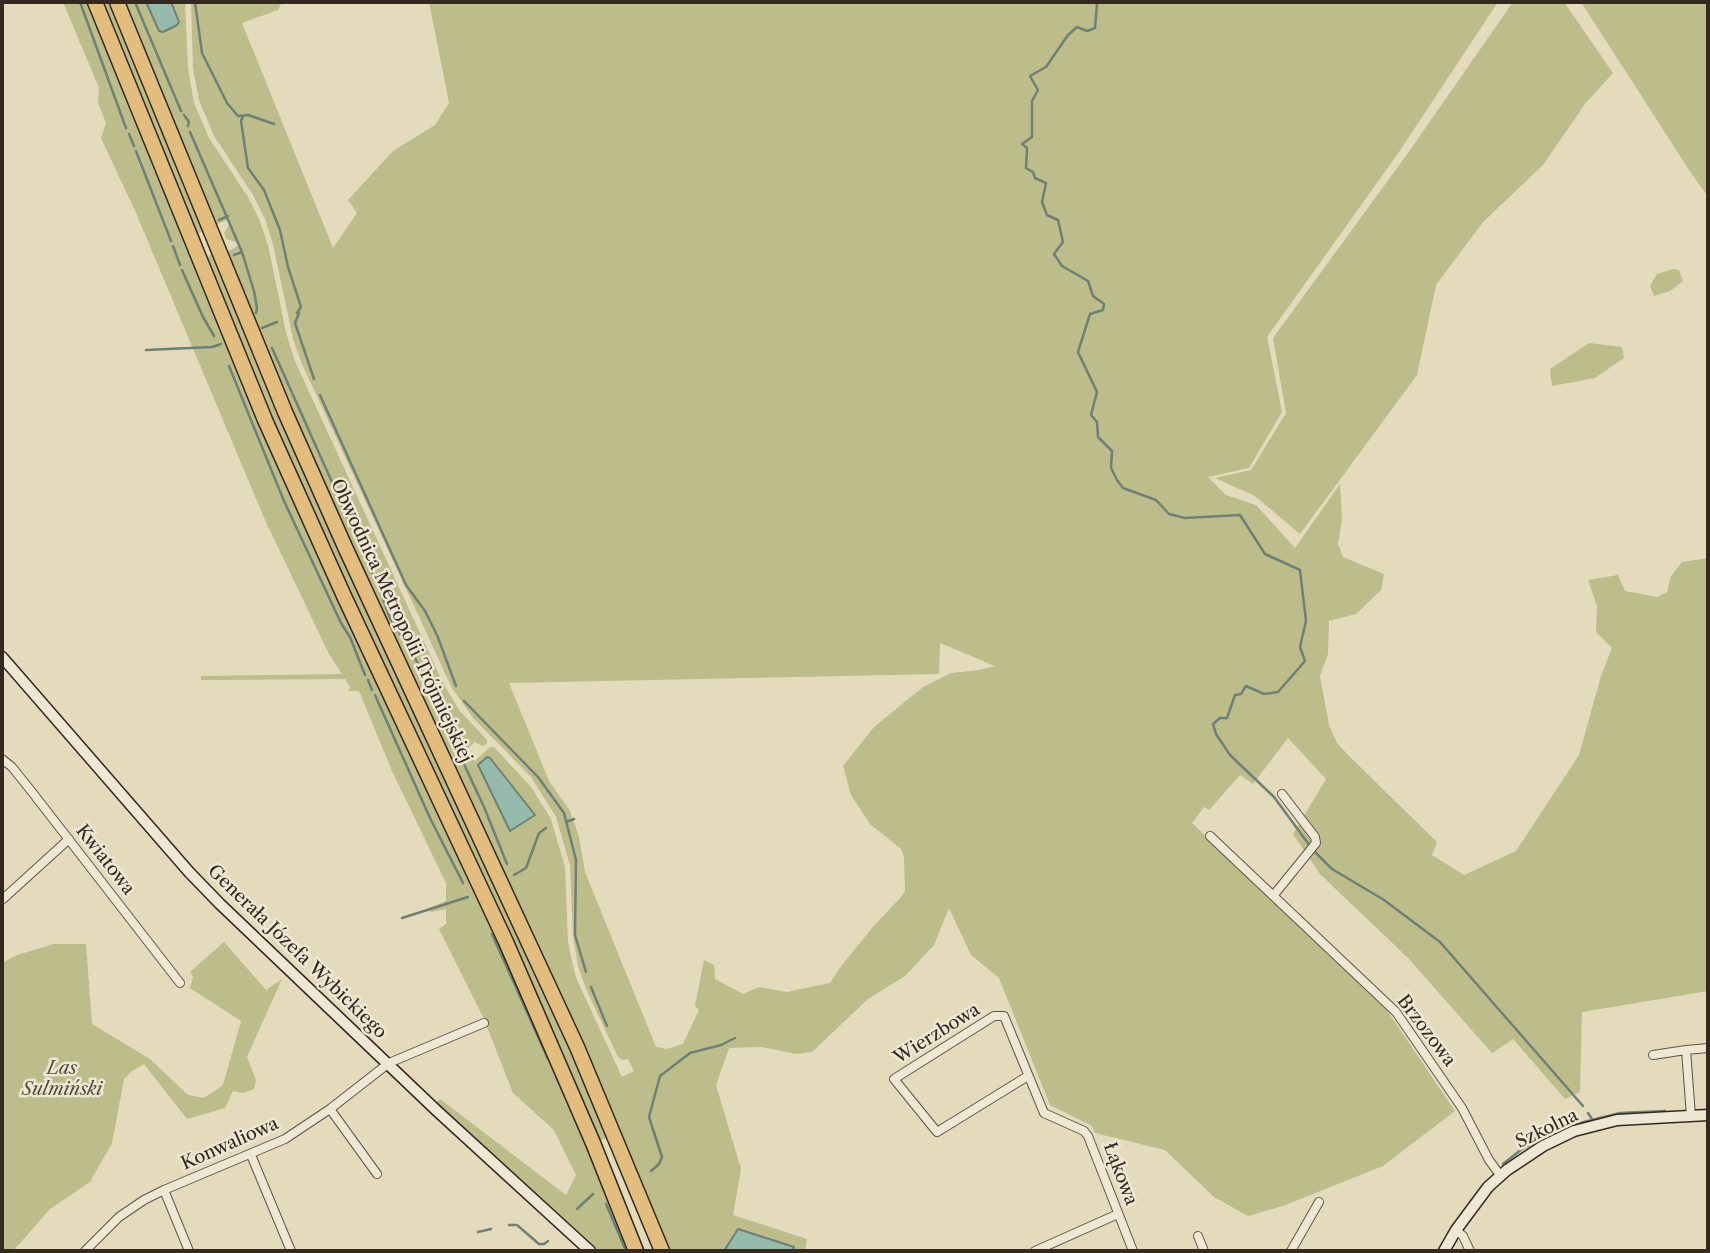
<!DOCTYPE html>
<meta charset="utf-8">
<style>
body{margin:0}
#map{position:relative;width:1710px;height:1253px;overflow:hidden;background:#e4dabc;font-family:"Libre Caslon Text",serif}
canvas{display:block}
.frame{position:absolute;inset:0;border:4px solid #352820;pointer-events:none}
</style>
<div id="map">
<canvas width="1710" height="1253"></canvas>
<div class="frame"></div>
</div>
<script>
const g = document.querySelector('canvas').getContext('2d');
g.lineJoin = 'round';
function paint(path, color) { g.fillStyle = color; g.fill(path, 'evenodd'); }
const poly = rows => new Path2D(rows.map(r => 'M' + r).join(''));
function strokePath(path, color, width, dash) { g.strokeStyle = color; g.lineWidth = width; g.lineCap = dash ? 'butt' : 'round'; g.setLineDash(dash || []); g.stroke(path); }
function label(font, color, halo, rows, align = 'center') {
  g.font = font + ' "Libre Caslon Text",serif'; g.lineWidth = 5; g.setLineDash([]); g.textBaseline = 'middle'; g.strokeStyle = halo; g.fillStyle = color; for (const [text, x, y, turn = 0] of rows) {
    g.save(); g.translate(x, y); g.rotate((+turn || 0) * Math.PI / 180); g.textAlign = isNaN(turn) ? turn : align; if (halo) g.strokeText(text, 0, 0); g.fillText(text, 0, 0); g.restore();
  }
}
paint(poly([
 [63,2,89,2,233,361,278,465,525,1003,581,1130,629,1251,594,1249,435,1104,440,1099,566,1195,576,1175,554,1130,513,1093,484,1019,439,929,446,924,446,909,431,912,429,908,446,901,446,883,392,771,359,691,348,691,350,687,345,679,201,680,201,676,342,674,329,654,265,520,136,213,101,138,106,123,98,103,99,88],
 [101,2,114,2,209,237,205,238,202,232,199,233,201,240,197,241],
 [126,2,185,2,188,68,194,103,209,138,248,197,260,221,268,245,286,332,294,359,443,683,459,710,487,740,487,744,482,746,475,742,465,751,475,761,490,747,494,747,531,787,551,819,565,867,568,942,573,966,577,980,622,1077,634,1071,628,1059,622,1060,618,1057,586,989,578,966,573,936,570,865,556,817,531,777,473,718,452,688,302,364,293,339,273,244,265,219,253,195,214,136,199,100,193,69,191,2,282,2,278,10,242,23,333,248,357,213,348,200,393,151,435,125,449,103,429,2,1498,2,1399,152,1267,337,1282,412,1249,468,1208,477,1226,495,1256,505,1295,548,1340,484,1342,519,1338,544,1343,557,1384,574,1381,590,1356,614,1329,621,1328,654,1320,676,1329,725,1337,743,1349,756,1437,842,1432,855,1464,875,1516,851,1579,755,1601,676,1612,648,1596,632,1597,606,1588,580,1618,575,1625,591,1657,597,1667,592,1671,576,1682,562,1708,558,1708,991,1582,1012,1580,1092,1565,1099,1513,1039,1492,1053,1408,958,1320,874,1293,834,1326,779,1288,738,1253,784,1240,775,1209,810,1204,807,1192,823,1386,1009,1455,1111,1383,1166,1283,1206,1248,1216,1214,1197,1165,1150,1095,1133,1092,1126,1050,1105,999,978,971,955,949,908,934,945,905,976,868,999,812,1052,796,1054,762,1047,729,1048,716,1085,741,1169,733,1215,807,1239,805,1251,671,1251,558,988,379,606,288,402,226,252,238,246,236,242,226,239,224,233,229,225,228,220,215,225],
 [940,643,995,666,979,670,951,673,923,687,874,727,843,766,851,795,870,824,901,849,904,856,905,891,901,897,872,928,839,969,830,983,787,992,759,987,743,994,715,979,714,965,704,960,695,1006,699,1010,683,1044,664,1050,665,1048,656,1047,585,872,579,837,570,811,549,781,509,683,939,674],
 [1513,2,1564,2,1613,73,1585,104,1543,165,1483,222,1436,285,1417,375,1300,534,1255,496,1215,478,1251,470,1286,413,1273,338,1408,153],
 [1581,2,1708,2,1708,197,1691,173],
 [213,247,611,1136,597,1142,309,507,201,252,205,250,207,256,211,255,209,249],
 [1673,269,1679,270,1683,281,1670,291,1654,296,1650,286,1657,274],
 [1589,343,1622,347,1624,358,1595,378,1552,386,1550,369],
 [224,942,266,990,282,979,247,1057,256,1080,254,1089,243,1093,233,1091,225,1108,187,1119,144,1064,132,1071,124,1079,112,1143,90,1182,50,1209,13,1251,2,1251,2,963,17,955,54,944,86,944,92,1024,150,1059,188,1095,204,1098,223,1085,241,1021,190,988,193,977,190,972]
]), '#bcbd8b');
const water = poly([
 [146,2,171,2,179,22,177,25,163,32,159,31,146,2],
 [487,757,490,758,535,815,510,831,478,765,487,757],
 [738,1229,794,1247,793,1251,724,1251,738,1229]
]);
paint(water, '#96bbac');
strokePath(water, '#6f8074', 2);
strokePath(poly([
 [80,2,126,128],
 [135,2,181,111],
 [195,2,202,53,227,103,238,116,248,115,274,124],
 [1096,2,1097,4,1095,28,1087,31,1077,27,1068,35,1046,67,1030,76,1038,90,1032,101,1032,137,1022,144,1027,148,1026,168,1033,172,1035,178,1046,183,1042,202,1047,215,1058,220,1063,242,1054,254,1062,266,1088,281,1093,296,1104,304,1103,310,1090,314,1078,352,1097,392,1091,415,1097,422,1098,437,1112,451,1111,468,1117,480,1123,488,1156,500,1169,514,1185,518,1240,515,1265,554,1300,570,1306,621,1300,647,1305,661,1278,692,1264,694,1246,686,1241,694,1235,695,1227,718,1220,718,1213,724,1216,734,1230,755,1274,797,1310,846],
 [184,115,189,122,188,126],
 [243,116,241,121,248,168,264,190,280,230,288,267,301,307,297,313],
 [190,132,242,252,254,291,257,308,256,313],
 [129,134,134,146],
 [136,151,171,241],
 [219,220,228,216],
 [173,246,180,265],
 [234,255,242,252],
 [182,270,203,317,214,336],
 [299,313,295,323,314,379],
 [262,328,277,322],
 [272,348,378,585,390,618,412,652],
 [146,350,212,347,221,344],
 [229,366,284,501,341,623,350,637,365,675],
 [320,395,406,585,425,611,437,635,456,686],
 [415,658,421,671],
 [423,676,484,807,507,864],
 [368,680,372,690],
 [375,695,430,818,463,883],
 [464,701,538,777,564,813,576,860,575,935,586,972],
 [566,822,574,819],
 [1315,852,1332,869,1384,900,1440,942,1583,1106],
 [514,875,526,868,539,833,546,828],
 [402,918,468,897],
 [492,934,548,1059],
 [591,987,607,1026],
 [1588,1113,1592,1119],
 [1503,1164,1522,1149,1549,1135,1584,1122,1620,1113,1665,1111],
 [651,1171,659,1164,662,1157,649,1117,660,1076,690,1053,721,1045,735,1038],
 [606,1204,626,1251],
 [577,1209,593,1194],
 [509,1225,517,1225,539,1244,544,1244,548,1241],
 [478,1232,491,1229]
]), '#6f8074', 2.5);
const street = poly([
 [2,759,12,767,32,792,180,983],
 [1210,836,1396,1012,1462,1108,1489,1160,1500,1175],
 [1273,896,1316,843,1315,837,1282,794],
 [3,899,69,839],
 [1653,1055,1686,1050],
 [1028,1076,937,1132,894,1079,994,1016,1004,1016,1044,1113,1084,1131,1088,1136,1133,1251],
 [330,1109,377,1174],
 [1691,1116,1686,1050,1708,1048],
 [251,1155,291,1251],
 [164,1190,189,1251],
 [1456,1230,1463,1236,1470,1251],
 [1198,1236,1204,1251],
 [85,1251,119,1217,144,1200,164,1190,285,1139,330,1109,389,1063,484,1023],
 [1035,1251,1118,1214],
 [1291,1251,1319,1202]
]);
const secondary = poly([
 [2,657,189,872,220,904,436,1110,590,1251],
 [1444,1251,1456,1230,1488,1187,1507,1170,1543,1146,1574,1131,1617,1120,1708,1115]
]);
const highway = poly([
 [95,2,265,420,344,596,506,942,593,1143,636,1251],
 [117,2,285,412,345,547,577,1047,662,1251]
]);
strokePath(street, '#615447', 10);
strokePath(secondary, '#352820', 13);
strokePath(highway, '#352820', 17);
strokePath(street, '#ede7d3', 8);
strokePath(secondary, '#ede7d3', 10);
strokePath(highway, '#e2bd7e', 14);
label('18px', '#352820', '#ede7d3', [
 ["Obwodnica Metropolii Trójmiejskiej",401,621,65],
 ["Kwiatowa",105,860,52],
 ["Generała Józefa Wybickiego",297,952,44],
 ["Brzozowa",1426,1031,53],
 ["Wierzbowa",937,1034,-32],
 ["Szkolna",1547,1129,-26],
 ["Konwaliowa",230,1144,-24],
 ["Łąkowa",1120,1174,69]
]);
label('italic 18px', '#574d3b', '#ede7d3', [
 ["Las",62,1069],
 ["Sulmiński",62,1090]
]);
</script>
